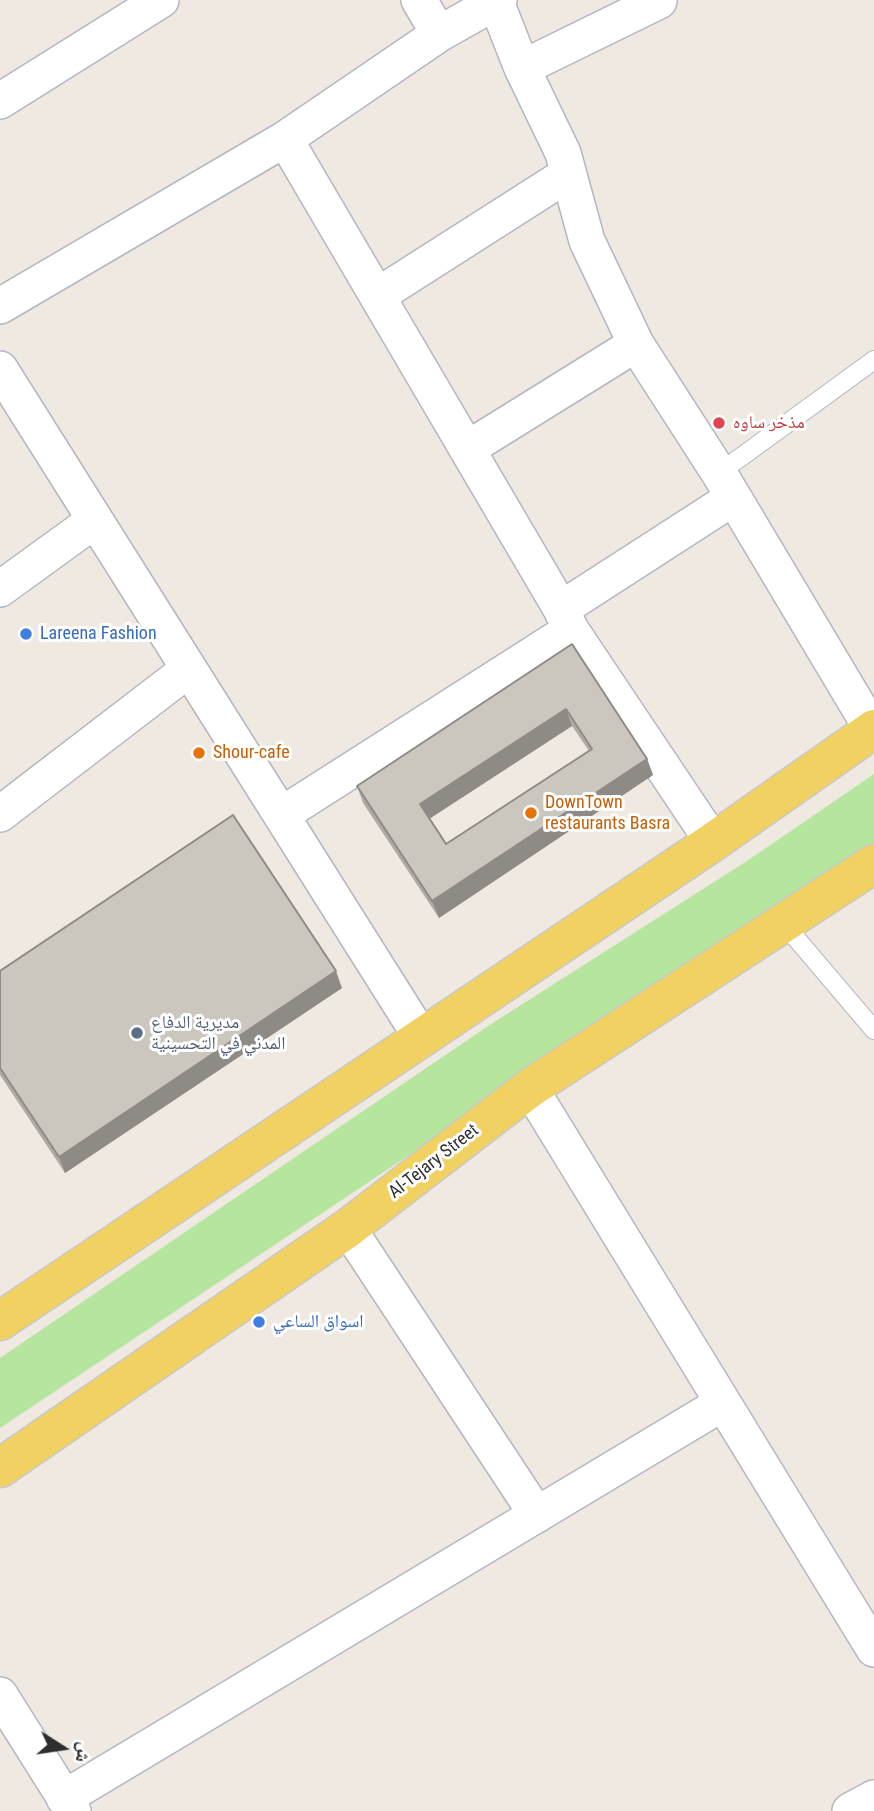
<!DOCTYPE html>
<meta charset="utf-8">
<style>
body{margin:0}
#map{position:relative;width:874px;height:1811px;overflow:hidden;background:#efe9e1;font-family:"Roboto Condensed","Noto Naskh Arabic",sans-serif}
canvas{display:block}
.north{position:absolute;left:28px;top:1713px;width:70px;height:70px;-webkit-text-stroke:5px #fff;paint-order:stroke;rotate:102deg;font-size:19px;font-weight:700;line-height:28px;text-align:center;color:#2e2e2e}
.north::after{content:'';display:block;margin:auto;width:24px;height:32px;background:#2e2e2e;clip-path:polygon(50% 0,100% 100%,50% 72%,0 100%)}
</style>
<div id="map">
<canvas width="874" height="1811"></canvas>
<div class="north">ش</div>
</div>
<script>
const g = document.querySelector('canvas').getContext('2d');
g.lineJoin = 'round';
function paint(path, color) { g.fillStyle = color; g.fill(path, 'evenodd'); }
const poly = rows => new Path2D(rows.map(r => 'M' + r).join(''));
function strokePath(path, color, width, dash) { g.strokeStyle = color; g.lineWidth = width; g.lineCap = dash ? 'butt' : 'round'; g.setLineDash(dash || []); g.stroke(path); }
function label(font, color, halo, rows, align = 'center') {
  g.font = font + ' "Roboto Condensed","Noto Naskh Arabic",sans-serif'; g.lineWidth = 6; g.setLineDash([]); g.textBaseline = 'middle'; g.strokeStyle = halo; g.fillStyle = color; for (const [text, x, y, turn = 0] of rows) {
    g.save(); g.translate(x, y); g.rotate((+turn || 0) * Math.PI / 180); g.textAlign = isNaN(turn) ? turn : align; if (halo) g.strokeText(text, 0, 0); g.fillText(text, 0, 0); g.restore();
  }
}
paint(poly([
 [874,774,874,845,0,1428,0,1358,488,1026,747,861]
]), '#b6e59e');
const service = poly([
 [719,473,874,360],
 [784,924,874,1030]
]);
const minor = poly([
 [419,0,439,34],
 [496,2,522,68,563,153,587,241,636,344,719,473,873,731],
 [522,68,659,1],
 [0,101,161,0],
 [285,139,561,609,571,630,713,842],
 [377,296,568,174],
 [0,306,285,139,439,34,499,0],
 [0,369,421,1037],
 [467,449,636,344],
 [0,589,95,520],
 [561,609,733,498],
 [0,814,189,669],
 [281,815,571,630],
 [530,1088,874,1649],
 [348,1228,537,1515],
 [0,1695,73,1811],
 [64,1798,723,1403],
 [850,1811,874,1798]
]);
const primary = poly([
 [0,1321,713,842,874,729],
 [0,1468,348,1228,530,1088,874,864]
]);
strokePath(service, '#b4b7c1', 20);
strokePath(minor, '#b4b7c1', 38);
strokePath(primary, '#c9c9c9', 41);
strokePath(service, '#fff', 18);
strokePath(minor, '#fff', 35);
strokePath(primary, '#f2d163', 38);
paint(poly([
 [572,644,647,759,653,775,439,918,363,803,357,786],
 [572,726,589,751,446,844,429,819],
 [0,971,342,988,65,1173,0,1075]
]), '#afaba4');
paint(poly([
 [566,709,572,726,426,821,420,804],
 [647,759,653,775,439,918,432,901],
 [336,971,342,988,65,1173,59,1157]
]), '#8e8b86');
const building = poly([
 [572,644,647,759,432,901,357,786,572,644],
 [566,709,592,749,446,844,420,804,566,709],
 [233,815,336,971,59,1157,0,1068,0,971,233,815]
]);
paint(building, '#cbc7bf');
strokePath(building, '#8e8b86', 2);
for (const [x, y, r, color] of [
 [719,423,7,"#e0444e"],
 [26,634,7,"#3f7fe0"],
 [199,753,7,"#e8710a"],
 [531,813,7,"#e8710a"],
 [137,1033,7,"#5c6f8a"],
 [259,1322,7,"#3f7fe0"]
]) { const dot = new Path2D(); dot.arc(x, y, r, 0, 2 * Math.PI); g.fillStyle = color; g.fill(dot); strokePath(dot, '#fff', 2.5); }
label('18px', '#be3a42', '#fff', [
 ["مذخر ساوه",733,423]
], 'left');
label('18px', '#366cbe', '#fff', [
 ["Lareena Fashion",40,634],
 ["اسواق الساعي",273,1322]
], 'left');
label('18px', '#c56008', '#fff', [
 ["Shour-cafe",213,753],
 ["DownTown",545,803],
 ["restaurants Basra",545,824]
], 'left');
label('18px', '#4e5e75', '#fff', [
 ["مديرية الدفاع",151,1023],
 ["المدني في التحسينية",151,1044]
], 'left');
label('18px', '#2e2e2e', '#fff', [
 ["Al-Tejary Street",434,1162,-38]
]);
</script>
